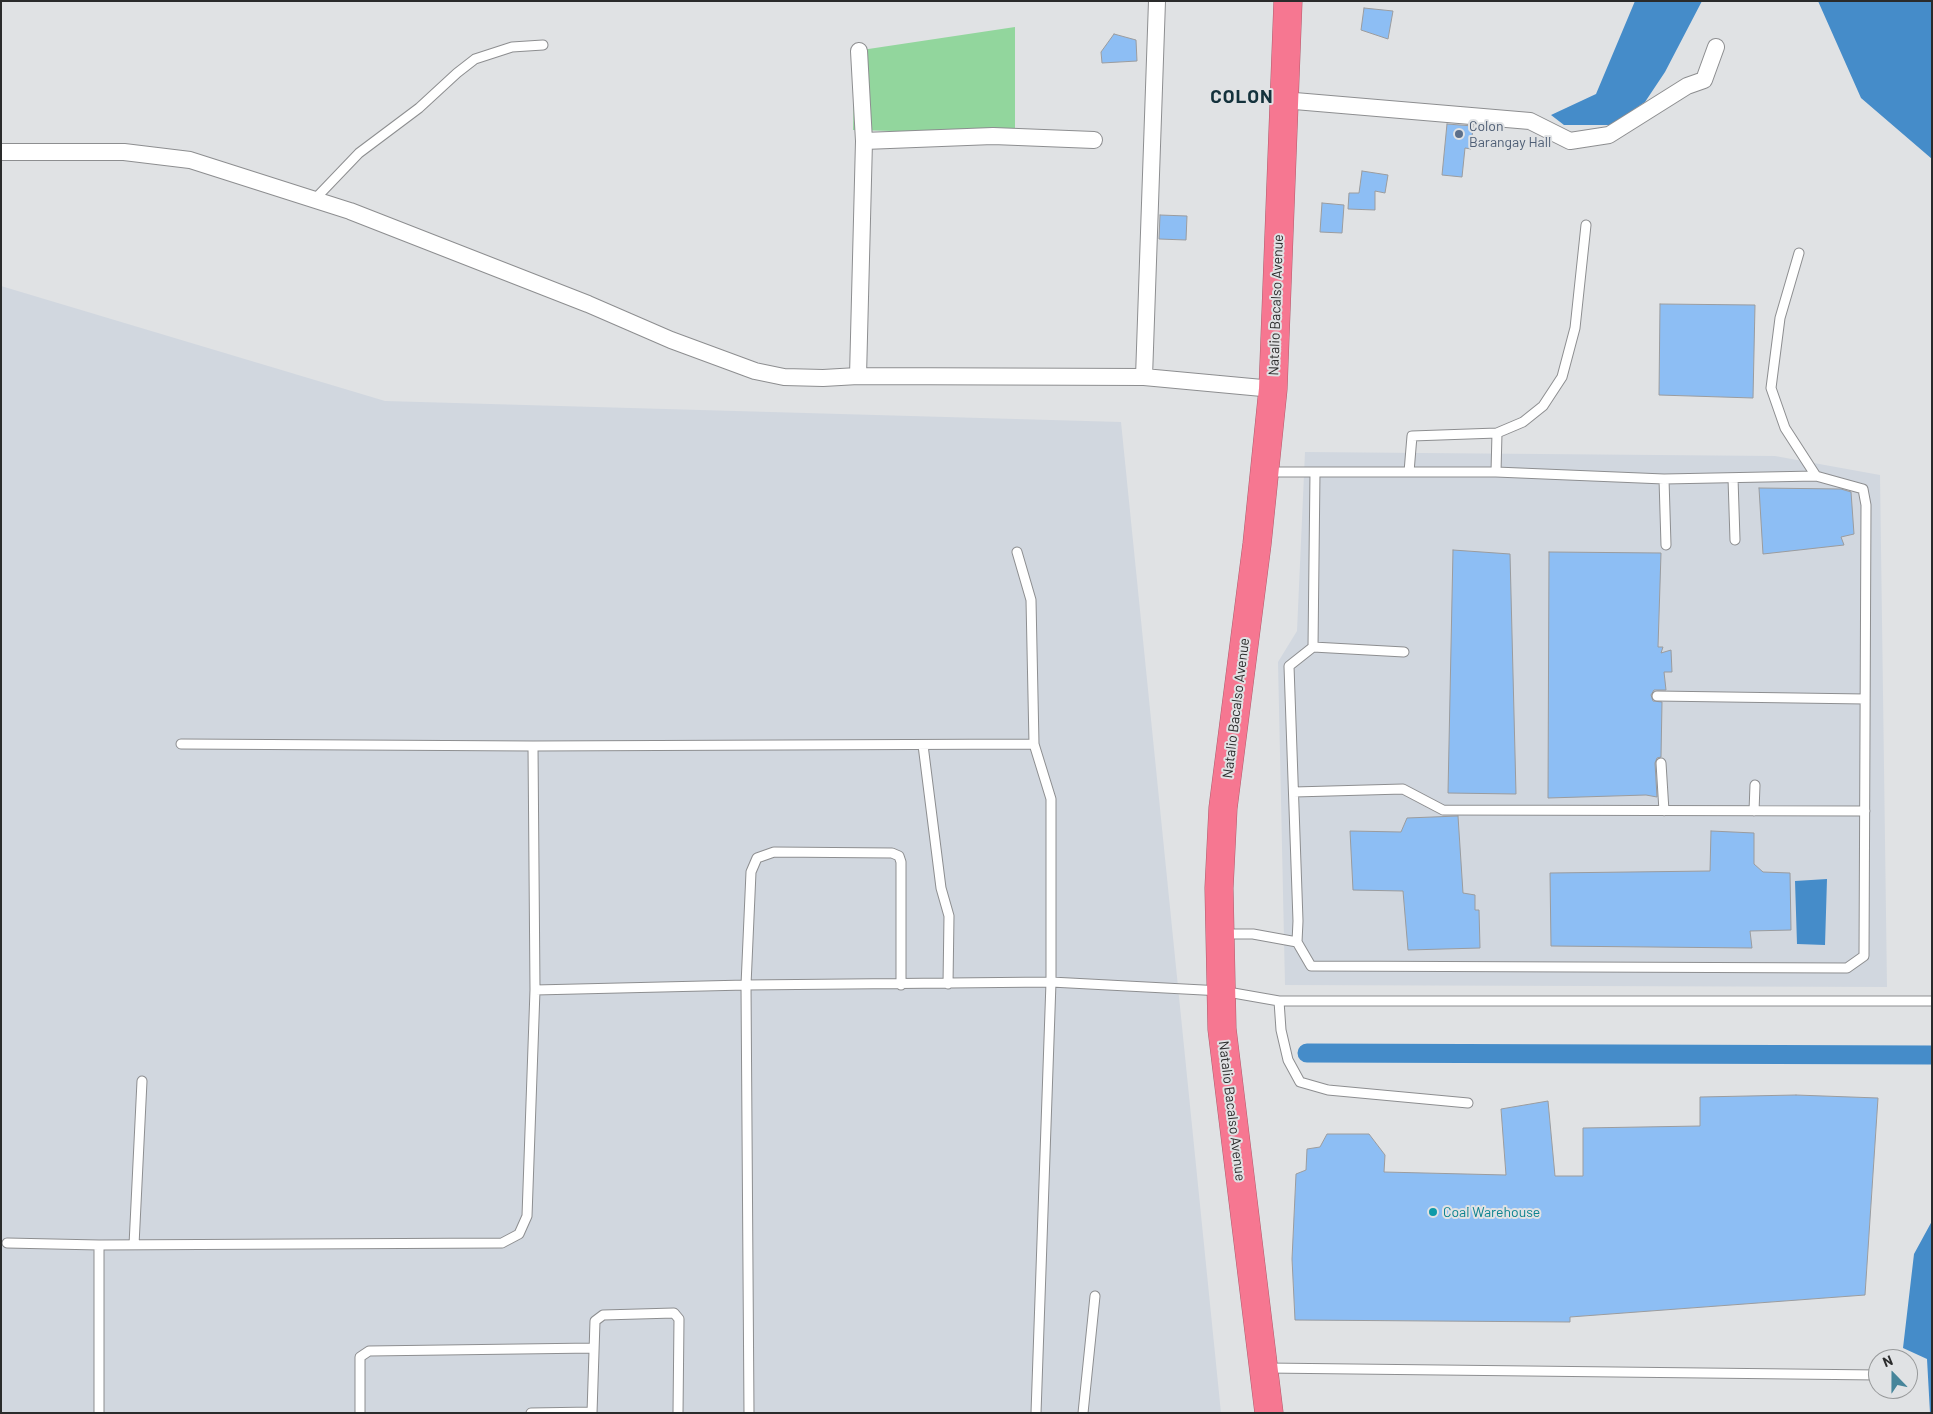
<!DOCTYPE html>
<style>
body{margin:0}
#map{position:relative;width:1933px;height:1414px;overflow:hidden;background:#e0e2e4;font-family:Barlow,sans-serif}
canvas{display:block}
.frame{position:absolute;inset:0;border:2px solid #2a2b2b;pointer-events:none}
.north{position:absolute;left:1868px;top:1349px;width:50px;height:50px;box-sizing:border-box;background:#e0e2e4;border:1px solid #97999a;border-radius:50%;rotate:338deg;font-size:14px;font-weight:700;line-height:20px;text-align:center;color:#2a2b2b}
.north::after{content:'';display:block;margin:auto;width:18px;height:22px;background:#46859a;clip-path:polygon(50% 0,100% 100%,50% 72%,0 100%)}
</style>
<div id="map">
<canvas width="1933" height="1414"></canvas>
<div class="frame"></div>
<div class="north">N</div>
</div>
<script>
const g = document.querySelector('canvas').getContext('2d');
g.lineJoin = 'round';
function paint(path, color) { g.fillStyle = color; g.fill(path, 'evenodd'); }
const poly = rows => new Path2D(rows.map(r => 'M' + r).join(''));
function strokePath(path, color, width, dash) { g.strokeStyle = color; g.lineWidth = width; g.lineCap = dash ? 'butt' : 'round'; g.setLineDash(dash || []); g.stroke(path); }
function label(font, color, halo, rows, align = 'center') {
  g.font = font + ' Barlow,sans-serif'; g.lineWidth = 4; g.setLineDash([]); g.textBaseline = 'middle'; g.strokeStyle = halo; g.fillStyle = color; for (const [text, x, y, turn = 0] of rows) {
    g.save(); g.translate(x, y); g.rotate((+turn || 0) * Math.PI / 180); g.textAlign = isNaN(turn) ? turn : align; if (halo) g.strokeText(text, 0, 0); g.fillText(text, 0, 0); g.restore();
  }
}
paint(poly([
 [1,286,385,401,1121,422,1221,1413,1,1413],
 [1305,452,1775,456,1880,475,1887,987,1285,985,1278,662,1297,631]
]), '#d1d7df');
paint(poly([
 [1015,27,1015,134,853,130,855,51]
]), '#92d69d');
paint(poly([
 [1635,1,1702,1,1665,72,1645,102,1611,125,1564,125,1551,115,1596,94],
 [1818,1,1932,1,1932,159,1861,98],
 [1827,879,1825,945,1797,944,1795,881],
 [1932,1221,1932,1413,1930,1413,1927,1359,1903,1348,1914,1254]
]), '#458cc9');
strokePath(poly([
 [1307,1053,1932,1055]
]), '#458cc9', 19);
const building = poly([
 [1364,8,1393,11,1388,39,1361,30,1364,8],
 [1114,34,1136,40,1137,61,1102,63,1101,52,1114,34],
 [1447,124,1473,126,1471,149,1465,148,1462,177,1442,175,1447,124],
 [1362,171,1388,175,1385,193,1375,191,1375,210,1348,209,1349,193,1359,193,1362,171],
 [1322,203,1344,205,1342,233,1320,232,1322,203],
 [1160,215,1187,216,1186,240,1159,239,1160,215],
 [1660,304,1755,305,1753,398,1659,395,1660,304],
 [1759,488,1841,489,1851,492,1854,534,1841,537,1844,545,1763,554,1759,488],
 [1453,550,1510,554,1516,794,1448,793,1453,550],
 [1549,552,1661,553,1658,647,1663,647,1661,653,1671,650,1672,672,1664,672,1666,690,1654,690,1651,695,1653,701,1662,702,1661,757,1657,758,1655,763,1657,797,1646,795,1548,798,1549,552],
 [1458,816,1463,893,1475,895,1475,910,1479,910,1480,948,1408,950,1403,891,1353,890,1350,831,1401,832,1407,818,1458,816],
 [1711,831,1754,833,1754,864,1763,872,1790,873,1791,930,1750,931,1752,948,1551,946,1550,873,1710,871,1711,831],
 [1796,1095,1878,1098,1865,1295,1570,1317,1570,1322,1295,1320,1292,1259,1296,1174,1306,1170,1307,1149,1320,1147,1327,1134,1369,1134,1385,1155,1384,1172,1506,1175,1501,1109,1548,1101,1555,1176,1583,1176,1583,1128,1700,1126,1700,1097,1796,1095]
]);
paint(building, '#8dbef4');
strokePath(building, '#9b9c9e', 1);
const lane = poly([
 [314,200,359,153,419,108,457,73,475,59,512,47,543,45],
 [1799,253,1780,318,1771,388,1785,428,1816,476],
 [1409,472,1412,436,1497,433,1523,422,1543,406,1562,377,1575,328,1586,225],
 [1496,472,1497,433],
 [1733,478,1735,540],
 [1664,479,1666,545],
 [1017,552,1031,600,1034,744],
 [1313,647,1315,472],
 [1657,696,1865,699],
 [181,744,533,746,1034,744,1051,799,1051,982,1036,1413],
 [923,745,941,888,949,916,948,984],
 [1661,763,1664,811],
 [1294,792,1403,789,1443,810,1865,811],
 [1754,811,1755,785],
 [1222,934,1253,934,1297,942,1311,966,1847,968,1864,956,1866,505,1863,489,1816,476,1664,479,1496,472,1267,472],
 [1297,942,1298,921,1289,666,1313,647,1404,652],
 [535,990,746,985,1051,982,1222,991,1279,1001,1932,1001],
 [1279,1001,1281,1030,1288,1060,1300,1082,1328,1090,1468,1103],
 [7,1243,99,1245,502,1243,519,1234,527,1216,535,990,533,746],
 [99,1245,99,1413],
 [134,1245,142,1081],
 [1266,1368,1878,1375],
 [360,1413,360,1357,369,1351,594,1348],
 [531,1413,592,1412],
 [592,1413,595,1321,603,1315,674,1313,679,1319,678,1413],
 [749,1413,746,985,751,872,757,858,774,852,892,853,899,856,901,862,901,985],
 [1083,1413,1095,1296]
]);
const street = poly([
 [1283,100,1530,121,1570,141,1609,135,1687,86,1704,80,1716,47],
 [864,141,993,136,1094,140],
 [1,152,124,152,190,160,350,211,588,304,671,340,755,371,784,377,823,378,858,376,1144,377,1273,389],
 [858,376,864,141,859,51],
 [1144,377,1157,1]
]);
const highway = poly([
 [1269,1413,1222,1029,1219,888,1223,808,1257,544,1273,389,1288,1]
]);
strokePath(lane, '#8d8e90', 11);
strokePath(street, '#8d8e90', 18);
strokePath(highway, '#af5c6d', 29);
strokePath(lane, '#fff', 9);
strokePath(street, '#fff', 16);
strokePath(highway, '#f67791', 28);
for (const [x, y, r, color] of [
 [1459,134,5,"#5c6f8a"],
 [1433,1212,5,"#0f9aa8"]
]) { const dot = new Path2D(); dot.arc(x, y, r, 0, 2 * Math.PI); g.fillStyle = color; g.fill(dot); strokePath(dot, '#e0e2e4', 2); }
label('14px', '#4e5e75', '#e0e2e4', [
 ["Colon",1469,126],
 ["Barangay Hall",1469,142]
], 'left');
label('14px', '#2a2b2b', '#e0e2e4', [
 ["Natalio Bacalso Avenue",1276,305,-88],
 ["Natalio Bacalso Avenue",1236,708,-83],
 ["Natalio Bacalso Avenue",1232,1111,83]
]);
label('14px', '#0d838f', '#e0e2e4', [
 ["Coal Warehouse",1443,1212]
], 'left');
g.letterSpacing = '1px';
label('bold 19px', '#14323c', '#e0e2e4', [
 ["COLON",1242,97]
]);
g.letterSpacing = '0px';
</script>
